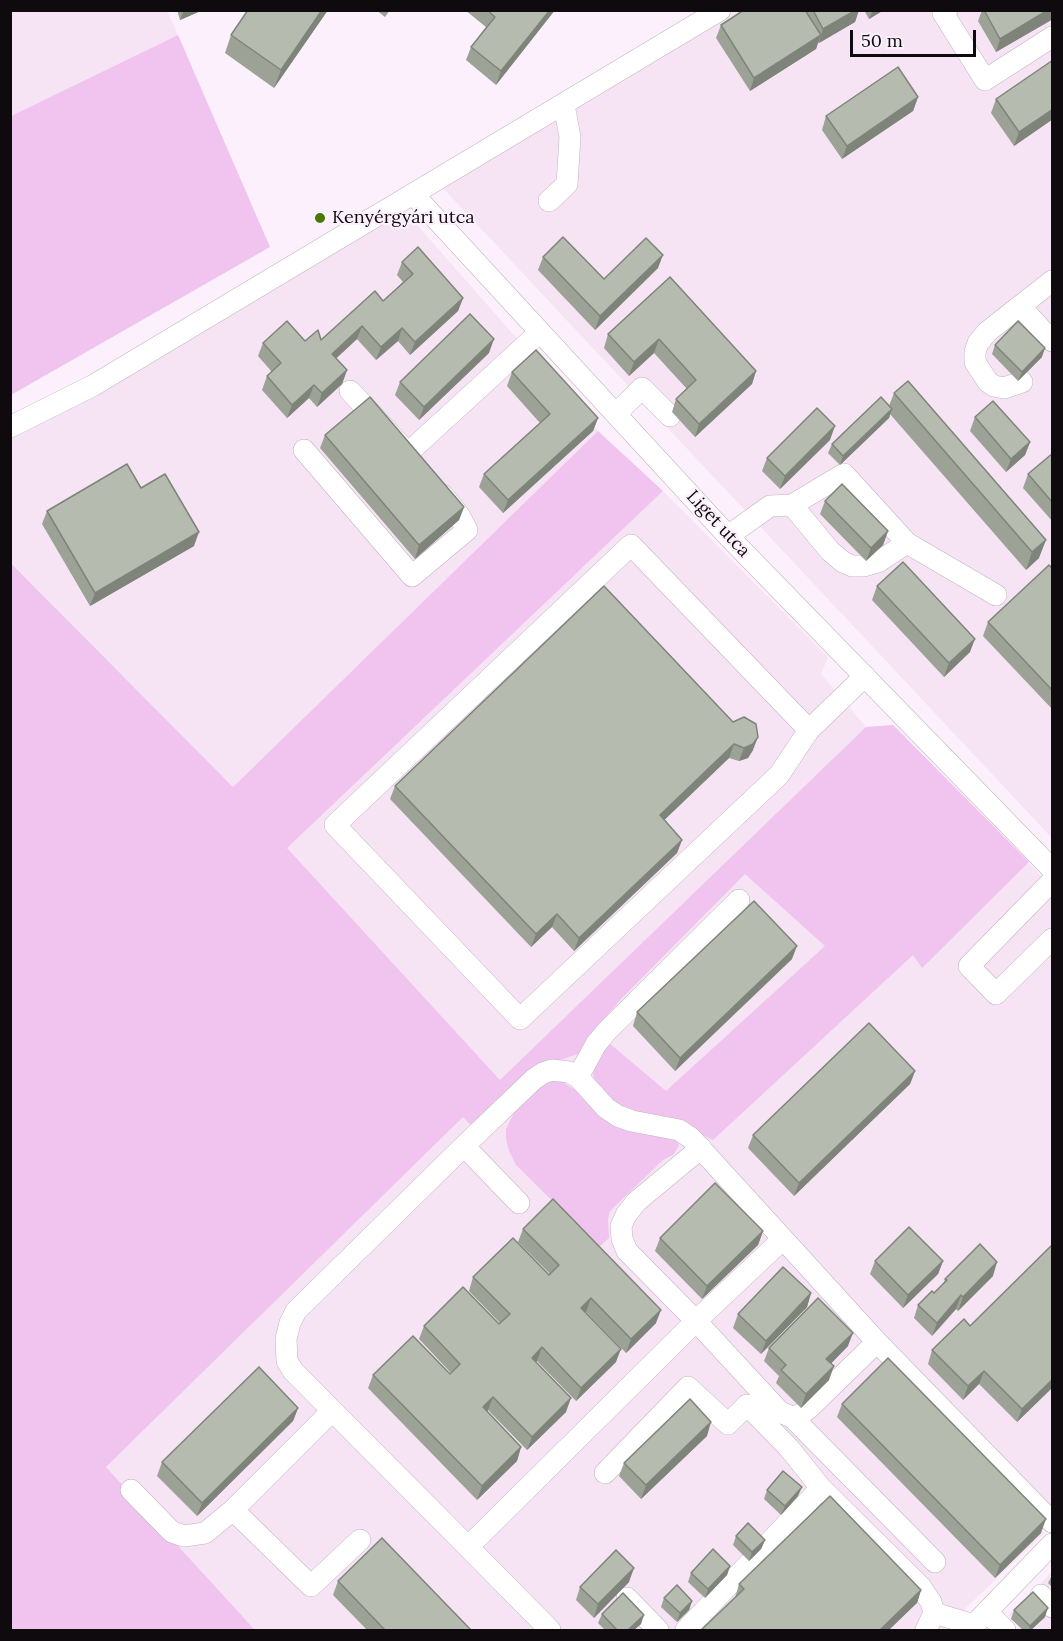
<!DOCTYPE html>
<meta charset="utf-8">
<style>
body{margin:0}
#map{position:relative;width:1063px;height:1641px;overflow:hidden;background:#fbf0fb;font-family:Lora,serif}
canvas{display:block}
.frame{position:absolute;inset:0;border:12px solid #0e0a0d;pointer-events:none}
.scale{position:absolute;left:850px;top:30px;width:126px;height:27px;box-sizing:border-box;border:3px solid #0e0a0d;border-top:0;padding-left:8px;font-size:18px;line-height:21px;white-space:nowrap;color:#0e0a0d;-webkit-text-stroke:4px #fbf0fb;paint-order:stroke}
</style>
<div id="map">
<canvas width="1063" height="1641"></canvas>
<div class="frame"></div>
<div class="scale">50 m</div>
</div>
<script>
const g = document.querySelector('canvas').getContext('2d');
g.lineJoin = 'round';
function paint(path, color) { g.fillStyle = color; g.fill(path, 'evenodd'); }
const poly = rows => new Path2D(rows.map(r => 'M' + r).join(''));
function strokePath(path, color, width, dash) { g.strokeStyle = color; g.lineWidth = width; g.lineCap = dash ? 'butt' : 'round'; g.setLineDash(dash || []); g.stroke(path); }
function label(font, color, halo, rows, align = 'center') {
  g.font = font + ' Lora,serif'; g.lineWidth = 4.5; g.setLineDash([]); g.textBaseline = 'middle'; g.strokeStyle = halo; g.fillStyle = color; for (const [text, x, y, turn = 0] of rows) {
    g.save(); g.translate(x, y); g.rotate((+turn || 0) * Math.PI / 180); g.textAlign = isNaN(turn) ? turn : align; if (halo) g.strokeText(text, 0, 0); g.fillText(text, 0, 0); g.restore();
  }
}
paint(poly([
 [11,11,167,11,178,35,11,116],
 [732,11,1052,11,1052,838,440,185],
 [405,211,598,431,233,787,11,562,10,439],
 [663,491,828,657,821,674,866,727,893,725,1052,887,1052,1506,1034,1523,1044,1533,943,1630,255,1630,106,1467,500,1080,286,848],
 [1052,1572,1052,1630,1022,1630,1008,1615]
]), '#f6e4f5');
paint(poly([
 [178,35,270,247,11,395,11,116],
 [598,431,663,491,287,848,500,1080,866,727,893,725,1029,862,922,968,913,955,713,1140,683,1125,635,1113,608,1099,594,1079,593,1072,595,1062,609,1043,666,1091,825,946,745,874,622,998,598,1026,578,1054,531,1070,518,1080,474,1128,463,1117,106,1467,255,1630,11,1630,10,562,233,787],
 [551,1081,563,1082,581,1094,675,1139,679,1145,674,1154,663,1160,610,1211,608,1219,609,1238,599,1247,516,1165,509,1151,506,1139,506,1129,517,1106,539,1086]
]), '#f0c4ee');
const minor = poly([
 [947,10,943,13,985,80,1052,37],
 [414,195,728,536,1052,869],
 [549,201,567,184,570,137,564,105],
 [1020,306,1052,341],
 [1022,382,1004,388,994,386,988,382,975,362,975,352,978,343,987,332,1052,281],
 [350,391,408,453,540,332],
 [616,414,642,388,670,416],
 [10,427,94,385,720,10],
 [304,450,412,576,467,530,459,515,443,495],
 [792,505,830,551,843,562,852,566,864,566,878,562,907,543],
 [728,536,770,506,792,505,844,474,907,543,996,595],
 [809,730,631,545,335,825,520,1019,779,775,809,730,865,676],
 [1052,881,969,966,996,994,1052,939],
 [578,1077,596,1044,606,1032,739,900],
 [464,1146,519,1203],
 [701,1148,636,1202,626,1215,621,1226,622,1239,627,1251,696,1321,783,1239],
 [792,1417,935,1562],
 [605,1473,688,1387,728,1424,747,1405,789,1448,821,1488,920,1586,931,1602,934,1613,974,1625],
 [131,1490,172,1532,184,1536,205,1533,233,1510,332,1411],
 [233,1510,311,1586,360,1540],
 [468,1547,293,1371,287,1361,286,1339,290,1323,296,1311,464,1146,534,1079,543,1073,552,1070,569,1072,578,1077,606,1108,618,1116,632,1121,679,1130,691,1138,877,1342],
 [1041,1595,1052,1607],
 [627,1598,658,1630],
 [987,1612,1005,1630],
 [550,1630,468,1547,696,1321,780,1412,792,1417,800,1415,809,1408,877,1342,1052,1522],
 [686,1630,821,1488],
 [926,1630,934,1613],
 [969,1630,1052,1544]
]);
strokePath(minor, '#c0b5bf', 22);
strokePath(minor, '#fff', 21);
paint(poly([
 [177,10,203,10,180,20],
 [248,10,328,10,274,88,225,53,231,35],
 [376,10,390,10,385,17],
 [465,10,555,10,496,85,466,60,471,47,486,27],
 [744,10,859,10,855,22,819,43,818,42,816,49,750,91,716,38,721,25],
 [864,10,884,10,869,19],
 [982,10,1053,10,1053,19,996,52,978,21],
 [1053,60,1053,119,1014,146,991,113,996,99],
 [918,97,913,111,842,159,822,130,826,116],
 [543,257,604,279,658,268,595,330,538,270],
 [402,262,463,298,458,311,410,355,398,341,376,360,357,339,336,358,347,370,342,384,317,407,309,398,287,418,262,390,267,376,272,372,258,356,263,343,321,340,383,301,403,282,397,275],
 [670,277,756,371,752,384,695,437,672,412,676,399,687,389,654,353,629,376,604,348,608,334],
 [995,345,1042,357,1018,381,992,354],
 [489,353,419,420,395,395,400,382],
 [512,372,598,418,593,431,503,513,479,487,484,474,540,423,507,386],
 [894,393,1039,558,1026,570,890,414,889,418,840,465,828,453,832,444,889,406],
 [975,417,1030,442,1025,455,1006,472,970,431],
 [325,435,464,507,459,520,415,559,320,448],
 [830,440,780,489,762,471,767,458],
 [1053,453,1053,522,1023,488,1028,474],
 [141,488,194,546,90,606,42,524,47,511],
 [825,501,888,531,883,545,866,561,820,514],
 [1053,569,1053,710,983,636,988,622],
 [604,586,753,750,748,758,739,761,729,758,664,820,682,840,677,853,574,951,552,927,531,947,390,799,395,786],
 [877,586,970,652,944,677,872,600],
 [792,959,675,1071,633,1026,637,1012],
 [915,1071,910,1084,794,1196,748,1148,753,1135],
 [523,1229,656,1323,626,1353,586,1312,585,1312,616,1362,576,1401,537,1361,536,1362,566,1412,527,1450,488,1410,487,1412,521,1447,517,1461,477,1500,368,1388,373,1375,450,1374,451,1373,419,1339,424,1326,499,1324,500,1323,469,1291,473,1277,549,1275,550,1274,518,1242],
 [763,1231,758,1245,702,1299,655,1251,660,1238],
 [1053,1244,1053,1387,1017,1422,979,1384,963,1400,928,1364,932,1350,970,1326],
 [875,1261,943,1261,938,1274,903,1308,870,1274],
 [993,1276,958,1311,956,1309,932,1336,914,1318,918,1305,934,1293,944,1283,945,1279],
 [811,1293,807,1307,761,1354,733,1328,738,1314],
 [848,1346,831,1363,829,1380,801,1408,776,1383,779,1376,764,1361,769,1348],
 [842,1404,1041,1533,995,1578,837,1417],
 [298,1408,293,1421,197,1516,157,1476,162,1462],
 [707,1436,641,1499,619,1476,624,1463],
 [767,1490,798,1496,781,1515,764,1499],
 [736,1536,765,1540,761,1549,749,1561,733,1545],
 [730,1566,727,1575,705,1598,688,1582,691,1573],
 [1053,1573,1053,1588,1048,1583],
 [338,1581,471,1630,367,1630,333,1595],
 [629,1582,594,1618,576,1600,580,1587],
 [739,1584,921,1590,917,1603,735,1598],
 [664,1598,692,1601,689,1610,677,1622,661,1607],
 [1014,1610,1045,1617,1031,1630,1023,1630,1011,1619],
 [602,1614,641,1624,634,1630,605,1630,598,1623]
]), '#9ca296');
paint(poly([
 [184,10,203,10,180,20],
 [322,10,328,10,274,88,281,70],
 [550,10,555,10,496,85,501,71],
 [856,10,859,10,855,22,819,43,823,29],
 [873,10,884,10,869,19],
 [1048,10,1053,10,1053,19,996,52,1000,39],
 [821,35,816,49,750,91,754,78],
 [918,97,913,111,842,159,847,146],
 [1053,109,1053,119,1014,146,1019,132],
 [663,255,658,268,595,330,600,316],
 [463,298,458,311,410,355,415,342],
 [362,326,357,339,327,367,332,354],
 [402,328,398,341,376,360,381,347],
 [494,339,489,353,419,420,424,407],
 [659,339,654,353,629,376,634,362],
 [1045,348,1042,357,1018,381,1022,372],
 [347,370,342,384,317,407,322,393],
 [756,371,752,384,695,437,699,424],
 [314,385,309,398,287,418,292,405],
 [892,409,889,418,840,465,843,456],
 [598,418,593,431,503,513,508,500],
 [835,426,830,440,780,489,785,476],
 [1030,442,1025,455,1006,472,1011,459],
 [464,507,459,520,415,559,419,545],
 [888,531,883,545,866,561,871,548],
 [199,532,194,546,90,606,95,593],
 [1046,540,1039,558,1026,570,1032,552],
 [975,639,970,652,944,677,949,663],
 [758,737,753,750,748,758,739,761,744,748],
 [734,744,729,758,655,829,660,815],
 [682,840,677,853,574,951,579,938],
 [557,914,552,927,531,947,536,934],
 [797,946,792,959,675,1071,680,1058],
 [915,1071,910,1084,794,1196,799,1183],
 [763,1231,758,1245,702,1299,707,1286],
 [943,1261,938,1274,903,1308,908,1295],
 [997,1262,993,1276,958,1311,963,1297],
 [811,1293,807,1307,761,1354,766,1341],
 [961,1295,956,1309,932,1336,937,1323],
 [591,1298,586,1312,576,1321,581,1308],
 [661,1310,656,1323,626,1353,631,1339],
 [853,1333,848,1346,822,1373,826,1359],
 [542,1347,537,1361,527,1371,532,1358],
 [621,1349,616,1362,576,1401,581,1388],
 [834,1366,829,1380,801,1408,806,1394],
 [984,1371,979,1384,963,1400,968,1386],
 [1053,1379,1053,1387,1017,1422,1022,1409],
 [493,1397,488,1410,478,1421,483,1407],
 [571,1398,566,1412,527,1450,532,1437],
 [298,1408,293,1421,197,1516,202,1503],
 [711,1422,707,1436,641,1499,646,1485],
 [521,1447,517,1461,477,1500,482,1486],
 [802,1487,798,1496,781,1515,785,1506],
 [1046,1519,1041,1533,995,1578,1000,1565],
 [765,1540,761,1549,749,1561,752,1552],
 [730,1566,727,1575,705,1598,708,1589],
 [634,1568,629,1582,594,1618,598,1604],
 [921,1590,917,1603,889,1630,880,1630],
 [692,1601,689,1610,677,1622,680,1613],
 [1048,1608,1045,1617,1031,1630,1029,1630,1030,1626],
 [644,1615,641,1624,634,1630,628,1630]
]), '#7f847a');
const building = poly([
 [248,10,322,10,281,70,231,35,248,10],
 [487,10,550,10,501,71,471,47,495,17,487,10],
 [744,10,805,10,821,35,754,78,721,25,744,10],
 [813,10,856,10,823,29,813,10],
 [984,10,1048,10,1000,39,984,10],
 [1053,60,1053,109,1019,132,996,99,1053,60],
 [898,67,918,97,847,146,826,116,898,67],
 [563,237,604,279,646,238,663,255,600,316,543,257,563,237],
 [418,247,463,298,415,342,402,328,381,347,362,326,332,354,347,370,322,393,314,385,292,405,267,376,281,363,263,343,287,321,305,341,318,330,321,340,375,291,383,301,413,274,402,262,418,247],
 [670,277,756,371,699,424,676,399,696,380,659,339,634,362,608,334,670,277],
 [470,314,494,339,424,407,400,382,470,314],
 [1018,321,1045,348,1022,372,995,345,1018,321],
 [536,350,598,418,508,500,484,474,550,414,512,372,536,350],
 [908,381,1046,540,1032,552,894,393,908,381],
 [370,397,464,507,419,545,325,435,370,397],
 [881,397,892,409,843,456,832,444,881,397],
 [993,401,1030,442,1011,459,975,417,993,401],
 [817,408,835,426,785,476,767,458,817,408],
 [1053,453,1053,503,1028,474,1053,453],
 [127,464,141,488,165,474,199,532,95,593,47,511,127,464],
 [842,484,888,531,871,548,825,501,842,484],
 [903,562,975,639,949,663,877,586,903,562],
 [1049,565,1053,569,1053,691,988,622,1049,565],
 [604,586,733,722,744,717,756,724,758,737,753,744,744,748,734,744,660,815,682,840,579,938,557,914,536,934,395,786,604,586],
 [754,901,797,946,680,1058,637,1012,754,901],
 [869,1023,915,1071,799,1183,753,1135,869,1023],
 [715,1183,763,1231,707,1286,660,1238,715,1183],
 [553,1199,661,1310,631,1339,591,1298,581,1308,621,1349,581,1388,542,1347,532,1358,571,1398,532,1437,493,1397,483,1407,521,1447,482,1486,373,1375,413,1336,450,1374,460,1364,424,1326,463,1287,499,1324,510,1314,473,1277,513,1238,549,1275,559,1265,523,1229,553,1199],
 [909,1227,943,1261,908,1295,875,1261,909,1227],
 [980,1244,997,1262,963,1297,961,1295,937,1323,918,1305,932,1291,934,1293,947,1280,945,1279,980,1244],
 [1053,1244,1053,1379,1022,1409,984,1371,968,1386,932,1350,964,1319,970,1326,1053,1244],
 [783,1267,811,1293,766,1341,738,1314,783,1267],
 [818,1298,853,1333,826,1359,834,1366,806,1394,781,1370,786,1365,769,1348,818,1298],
 [888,1358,1046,1519,1000,1565,842,1404,888,1358],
 [259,1367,298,1408,202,1503,162,1462,259,1367],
 [690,1399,711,1422,646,1485,624,1463,690,1399],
 [783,1471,802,1487,785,1506,767,1490,783,1471],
 [830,1496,921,1590,880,1630,701,1630,744,1589,739,1584,830,1496],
 [748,1523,765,1540,752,1552,736,1536,748,1523],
 [382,1538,471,1630,385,1630,338,1581,382,1538],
 [713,1549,730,1566,708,1589,691,1573,713,1549],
 [616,1550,634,1568,598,1604,580,1587,616,1550],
 [677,1585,692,1601,680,1613,664,1598,677,1585],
 [1033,1592,1048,1608,1030,1626,1014,1610,1033,1592],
 [623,1593,644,1615,628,1630,617,1630,602,1614,623,1593]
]);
paint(building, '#b5bcaf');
strokePath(building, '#7f847a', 1.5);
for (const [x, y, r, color] of [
 [320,218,6,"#477800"]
]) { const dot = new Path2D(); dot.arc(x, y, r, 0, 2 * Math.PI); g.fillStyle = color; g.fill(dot); strokePath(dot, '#fbf0fb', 2); }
label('18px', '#0e0a0d', '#fbf0fb', [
 ["Kenyérgyári utca",332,218]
], 'left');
label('18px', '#0e0a0d', '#fbf0fb', [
 ["Liget utca",718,524,47]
]);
</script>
